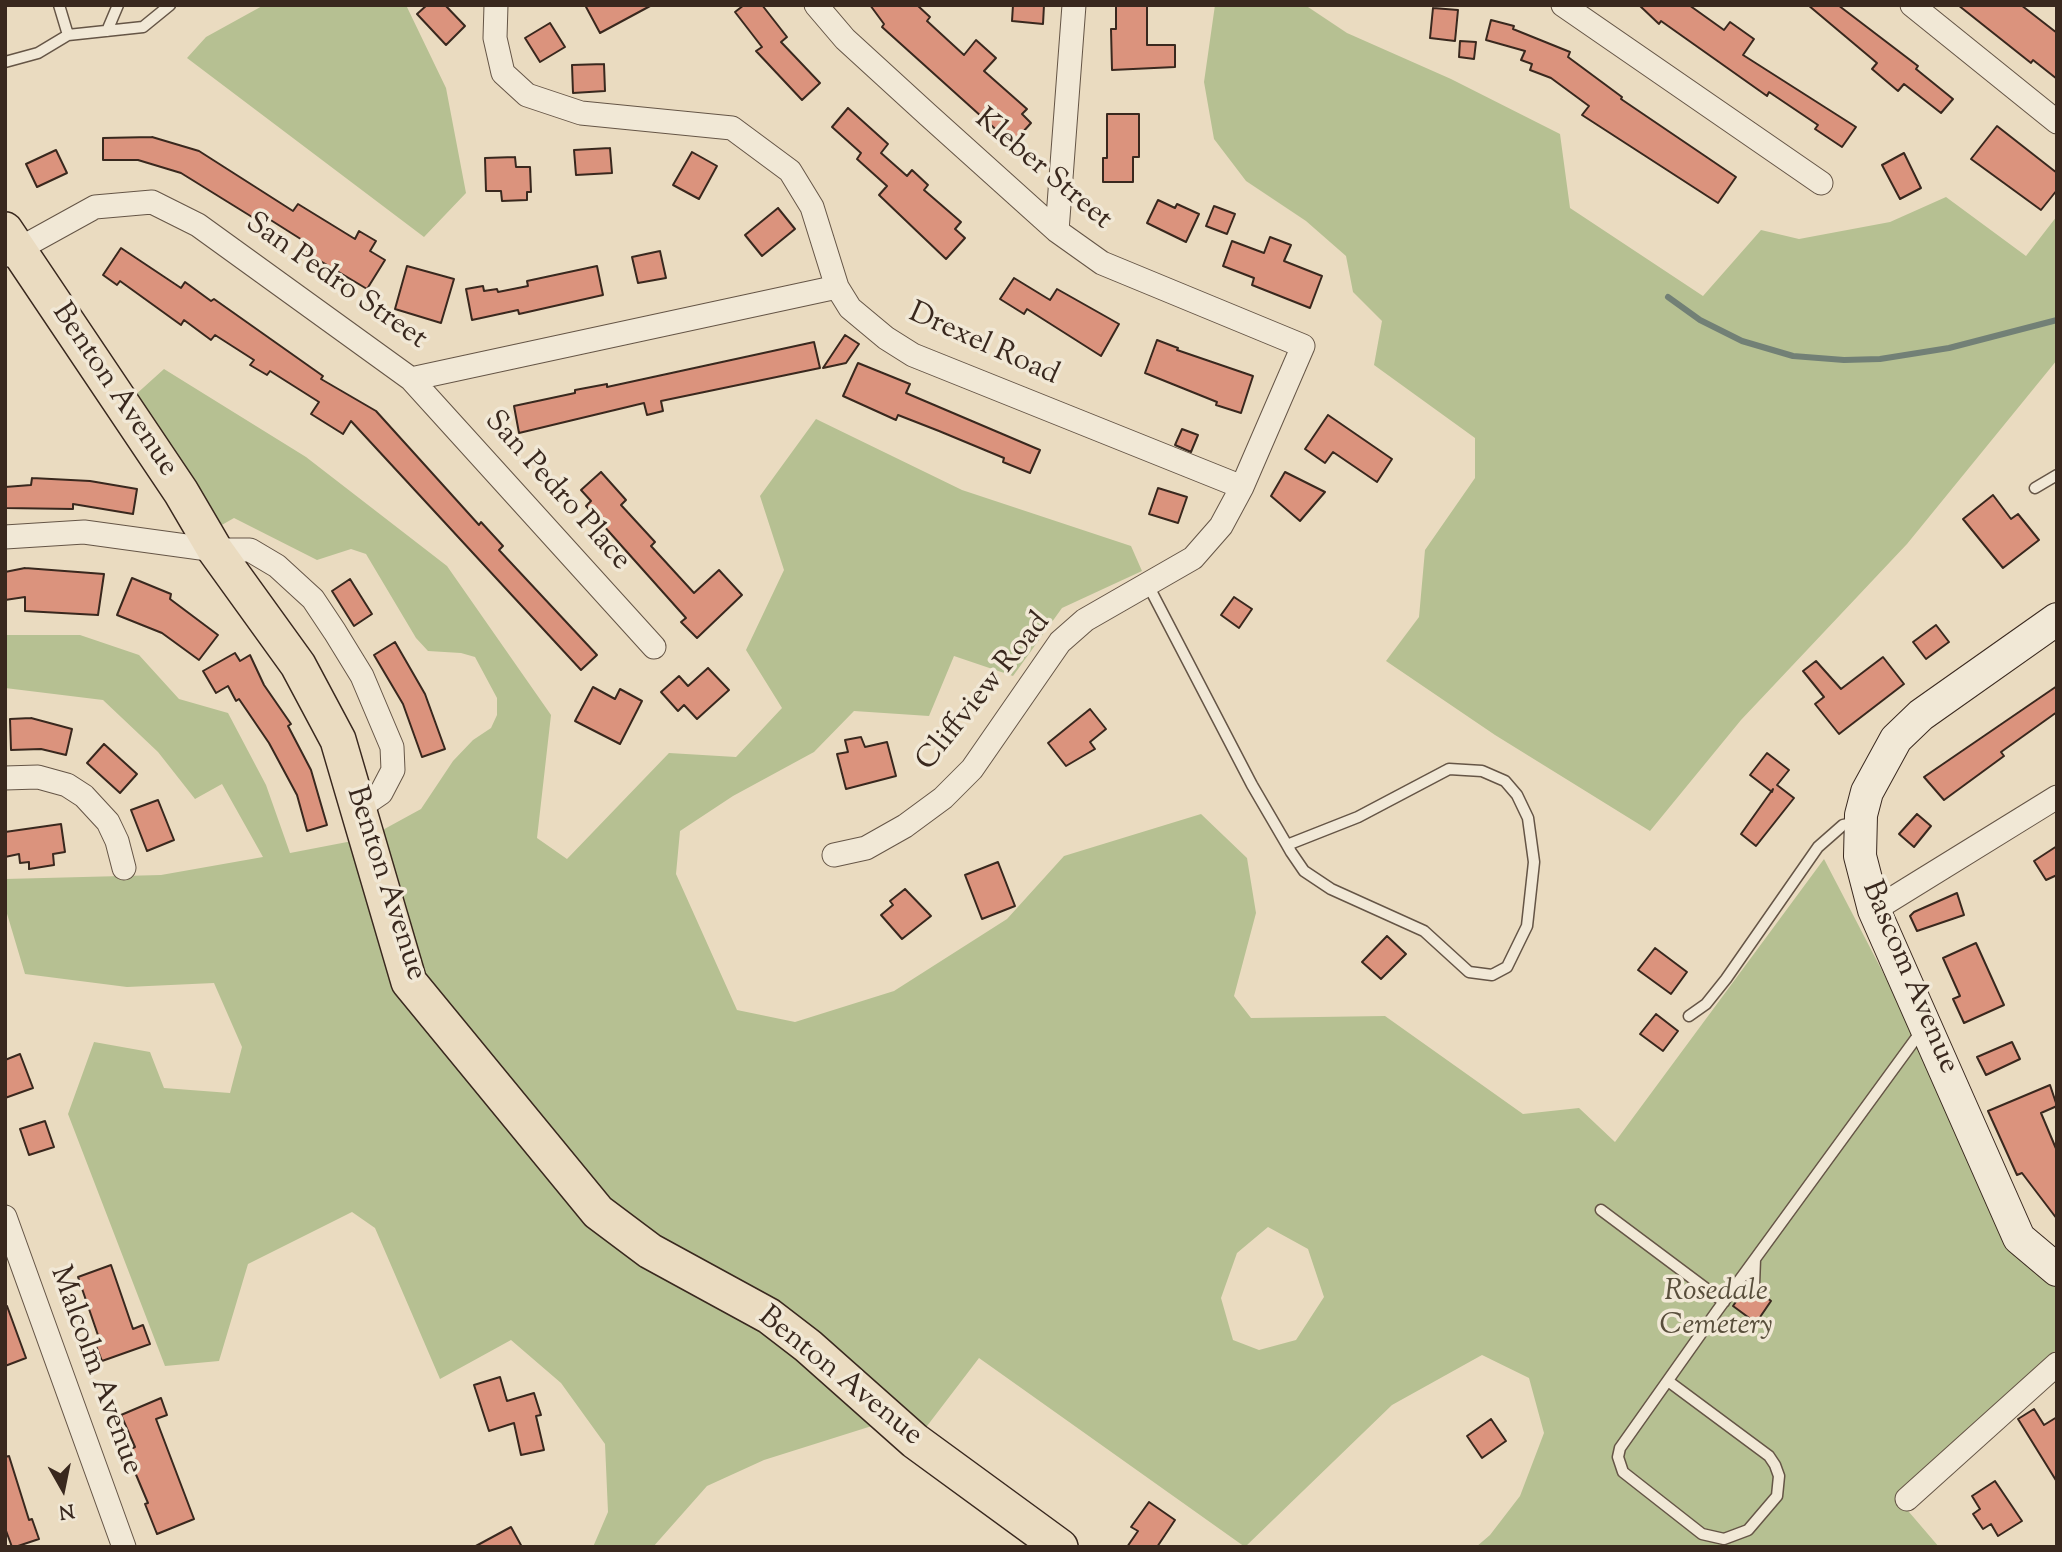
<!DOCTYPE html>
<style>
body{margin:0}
#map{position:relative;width:2062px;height:1552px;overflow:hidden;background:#eadbc0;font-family:"Sorts Mill Goudy",serif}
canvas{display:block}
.frame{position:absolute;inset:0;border:7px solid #39281e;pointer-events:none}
.north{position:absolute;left:28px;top:1454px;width:70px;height:70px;-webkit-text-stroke:5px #f1e8d6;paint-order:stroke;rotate:171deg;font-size:19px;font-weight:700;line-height:28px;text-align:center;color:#39281e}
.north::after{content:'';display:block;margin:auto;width:24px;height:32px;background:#39281e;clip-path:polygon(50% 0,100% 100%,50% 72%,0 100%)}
</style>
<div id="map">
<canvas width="2062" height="1552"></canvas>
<div class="frame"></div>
<div class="north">N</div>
</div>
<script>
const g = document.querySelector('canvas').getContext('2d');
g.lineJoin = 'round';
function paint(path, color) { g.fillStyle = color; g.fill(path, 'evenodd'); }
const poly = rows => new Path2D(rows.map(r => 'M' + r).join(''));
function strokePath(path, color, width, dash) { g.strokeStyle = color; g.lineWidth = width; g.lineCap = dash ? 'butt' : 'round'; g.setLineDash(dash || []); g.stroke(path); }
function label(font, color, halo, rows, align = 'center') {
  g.font = font + ' "Sorts Mill Goudy",serif'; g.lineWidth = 7; g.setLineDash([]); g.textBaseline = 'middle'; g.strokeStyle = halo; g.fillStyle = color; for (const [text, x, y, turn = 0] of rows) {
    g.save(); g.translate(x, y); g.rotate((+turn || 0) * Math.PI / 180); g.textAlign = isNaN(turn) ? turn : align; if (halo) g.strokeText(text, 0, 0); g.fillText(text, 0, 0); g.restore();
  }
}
paint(poly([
 [264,5,406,5,446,88,466,193,424,237,187,58,206,37],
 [1215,5,1305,5,1347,33,1451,79,1560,134,1570,208,1703,296,1761,230,1799,239,1890,222,1946,197,2026,256,2057,216,2057,360,1907,544,1741,720,1650,831,1495,735,1386,661,1419,617,1425,550,1475,478,1475,438,1374,365,1382,321,1353,292,1346,256,1306,221,1246,181,1214,139,1204,82],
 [164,369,306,457,447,566,551,715,537,838,567,859,669,753,736,757,782,708,746,650,784,570,760,496,816,419,962,490,1131,546,1142,571,1062,608,1013,676,954,656,929,716,854,711,814,752,733,796,680,831,676,874,737,1010,795,1022,894,991,1007,919,1064,856,1201,814,1247,858,1256,913,1234,996,1251,1018,1385,1016,1523,1114,1579,1108,1615,1142,1824,859,1903,1011,2057,1277,2057,1349,1897,1498,1939,1547,1476,1547,1490,1535,1520,1496,1544,1433,1529,1378,1482,1355,1392,1405,1245,1547,979,1358,924,1430,875,1425,764,1460,707,1486,653,1547,593,1547,608,1512,605,1444,561,1383,511,1340,440,1379,375,1228,352,1212,248,1264,219,1361,165,1366,68,1114,94,1042,150,1052,164,1088,230,1093,242,1047,214,983,127,987,25,974,5,907,5,879,161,875,263,857,222,784,195,799,158,752,103,700,5,688,5,635,80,635,139,655,179,699,228,713,266,785,290,853,368,838,421,809,453,761,473,740,491,728,497,715,497,698,475,657,461,653,428,651,416,638,366,554,351,549,317,560,234,518,206,534,123,406],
 [1268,1227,1308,1249,1324,1297,1296,1340,1259,1350,1233,1340,1221,1298,1237,1253]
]), '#b6c092');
strokePath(poly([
 [1668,297,1700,320,1742,341,1793,356,1844,360,1880,359,1949,348,2057,320]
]), '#728076', 6);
const building = poly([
 [427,5,445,5,465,26,446,45,417,14,427,5],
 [585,5,652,5,600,33,585,5],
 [744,5,762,5,787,37,781,42,820,83,802,100,756,51,762,47,735,12,744,5],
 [870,5,917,5,930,17,927,21,964,55,976,40,996,58,984,71,1027,109,1022,114,1031,123,1012,144,882,27,884,24,870,5],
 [1013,5,1044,5,1043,24,1012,21,1013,5],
 [1116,5,1147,5,1147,45,1175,45,1175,67,1112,70,1111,29,1116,29,1116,5],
 [1639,5,1689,5,1724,30,1730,22,1754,39,1743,55,1856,127,1842,147,1815,129,1818,125,1769,92,1767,96,1661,21,1659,24,1639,5],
 [1808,5,1838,5,1918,66,1916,69,1953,99,1941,113,1904,84,1898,91,1872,69,1877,63,1808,5],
 [1958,5,2021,5,2057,33,2057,79,2033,60,2031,63,1958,5],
 [1433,8,1458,10,1455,41,1430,38,1433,8],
 [1491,20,1514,26,1513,29,1570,52,1568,57,1622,97,1621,99,1736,177,1718,203,1582,115,1589,106,1551,78,1530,70,1532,64,1521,60,1525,51,1486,40,1491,20],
 [550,23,565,47,540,62,525,38,550,23],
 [1460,41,1476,42,1474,59,1459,57,1460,41],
 [604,64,605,91,573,93,572,65,604,64],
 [848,108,888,144,881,153,907,176,912,170,928,185,924,190,961,222,955,229,965,238,946,259,879,195,887,186,857,159,861,153,832,127,848,108],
 [1107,114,1139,114,1139,157,1133,157,1133,182,1103,182,1103,158,1107,158,1107,114],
 [1997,126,2057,173,2057,190,2041,210,1971,159,1997,126],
 [152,137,199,151,293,211,298,204,355,239,359,231,376,241,370,251,385,260,367,289,302,250,307,243,269,219,265,225,181,173,138,160,103,160,103,138,152,137],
 [610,148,612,173,576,175,574,150,610,148],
 [56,150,67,173,37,187,26,164,56,150],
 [692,152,717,166,699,199,673,185,692,152],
 [1904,153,1921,188,1900,199,1882,165,1904,153],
 [515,157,516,167,530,167,531,192,527,192,527,200,502,201,501,191,486,191,485,158,515,157],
 [1158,200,1175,208,1177,204,1199,214,1186,242,1147,223,1158,200],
 [1214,206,1235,214,1227,234,1206,226,1214,206],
 [778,208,795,229,762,256,745,235,778,208],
 [1270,237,1291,245,1284,261,1322,276,1310,308,1252,285,1254,278,1223,266,1232,241,1264,253,1270,237],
 [121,248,181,288,185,282,211,301,214,299,323,376,321,379,376,411,479,525,481,522,503,546,499,550,597,655,581,670,351,421,343,434,311,414,319,402,270,371,267,375,250,365,254,360,215,335,211,340,184,320,181,325,120,281,117,285,103,275,121,248],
 [660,251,666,278,638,283,632,257,660,251],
 [407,266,454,279,441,323,395,309,407,266],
 [597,266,603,295,519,314,518,310,472,320,466,289,483,286,484,291,497,289,498,292,528,286,527,281,597,266],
 [1014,278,1050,300,1057,289,1119,324,1101,356,1027,309,1024,314,1000,299,1014,278],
 [845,335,859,344,846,363,823,368,845,335],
 [1157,340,1178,348,1177,350,1253,376,1241,413,1216,405,1217,402,1145,373,1157,340],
 [814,342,820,368,661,401,663,411,647,415,644,403,519,433,514,406,575,393,575,390,607,384,607,387,814,342],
 [858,363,910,384,906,393,1040,450,1030,473,1003,462,1004,458,939,431,898,415,896,420,843,396,858,363],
 [1328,415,1392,459,1377,482,1333,452,1325,463,1305,449,1328,415],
 [1182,429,1198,435,1191,452,1175,445,1182,429],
 [601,472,626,500,621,505,655,542,651,546,694,593,719,570,742,595,697,638,681,622,686,618,586,506,591,501,581,490,601,472],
 [1285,472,1325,492,1300,521,1271,496,1285,472],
 [32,478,90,481,137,489,133,514,73,504,73,509,5,508,5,487,31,485,32,478],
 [1158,488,1187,497,1178,523,1149,514,1158,488],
 [1993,495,2011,519,2018,514,2039,540,2003,568,1963,519,1993,495],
 [25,568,104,574,98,615,25,611,25,597,5,600,5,572,25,568],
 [132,578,171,594,170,599,218,635,199,660,162,633,117,615,132,578],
 [350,579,372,614,354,626,332,591,350,579],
 [1234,597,1252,609,1239,628,1221,615,1234,597],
 [1936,625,1949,642,1926,659,1913,642,1936,625],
 [395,642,425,694,445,749,422,757,403,704,374,655,395,642],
 [235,653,240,661,250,655,264,685,291,724,288,726,311,770,327,825,307,831,297,795,269,743,239,699,236,701,228,686,216,693,203,671,235,653],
 [1883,657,1904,684,1839,734,1815,704,1824,697,1803,671,1816,661,1841,689,1883,657],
 [708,668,729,690,697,719,684,705,678,711,661,692,679,676,688,686,708,668],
 [2057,686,2057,712,2001,752,2004,756,1944,800,1924,777,2057,686],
 [593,687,615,699,620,689,642,701,620,744,575,721,593,687],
 [1090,709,1106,729,1090,742,1095,749,1066,766,1048,743,1090,709],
 [31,718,72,729,66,755,41,749,11,750,10,719,31,718],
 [861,737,865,747,887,742,896,776,846,789,837,754,848,752,845,740,861,737],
 [104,744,137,774,120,793,87,763,104,744],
 [1767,753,1789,770,1777,785,1794,798,1756,846,1741,834,1773,789,1772,792,1750,775,1767,753],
 [158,800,174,840,147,851,131,810,158,800],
 [1917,814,1931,826,1914,847,1899,834,1917,814],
 [61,824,65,852,53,854,54,865,29,869,29,862,20,863,19,854,5,857,5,832,61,824],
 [2057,846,2057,875,2046,880,2034,861,2057,846],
 [998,862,1015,906,982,919,965,875,998,862],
 [905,889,931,916,902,939,881,915,893,905,890,901,905,889],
 [1957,893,1964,915,1917,931,1910,916,1914,912,1957,893],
 [1387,936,1406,954,1381,979,1362,962,1387,936],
 [1976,943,2004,1005,1964,1023,1953,999,1960,996,1943,958,1976,943],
 [1655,948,1687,972,1671,994,1638,970,1655,948],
 [1656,1014,1678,1031,1663,1051,1640,1034,1656,1014],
 [2012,1042,2020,1059,1986,1075,1977,1057,2012,1042],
 [20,1054,33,1088,5,1098,5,1060,20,1054],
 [2050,1085,2057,1106,2041,1113,2057,1151,2057,1219,2022,1173,2017,1175,1988,1111,2050,1085],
 [45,1121,54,1147,29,1155,20,1129,45,1121],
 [111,1265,133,1329,143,1325,150,1344,102,1361,95,1343,100,1341,78,1277,111,1265],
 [1746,1287,1750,1292,1759,1291,1771,1301,1756,1323,1733,1306,1746,1287],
 [7,1306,26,1358,5,1366,5,1307,7,1306],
 [500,1377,507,1401,534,1393,541,1415,536,1416,544,1450,521,1455,514,1423,489,1431,474,1385,500,1377],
 [161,1398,167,1415,156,1419,194,1519,157,1534,145,1504,148,1503,126,1451,135,1447,121,1415,161,1398],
 [2034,1409,2044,1425,2057,1417,2057,1482,2018,1419,2034,1409],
 [1491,1419,1506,1441,1482,1458,1467,1436,1491,1419],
 [9,1456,29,1520,32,1519,39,1539,15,1547,12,1547,5,1528,5,1457,9,1456],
 [1995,1481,2022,1521,1998,1536,1991,1524,1983,1529,1973,1514,1980,1509,1972,1496,1995,1481],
 [1149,1502,1175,1520,1157,1547,1127,1547,1138,1531,1131,1527,1149,1502],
 [511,1527,522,1547,474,1547,511,1527]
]);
paint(building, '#db937d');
strokePath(building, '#39281e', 2);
const lane = poly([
 [107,31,118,5],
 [68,35,143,27,170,5],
 [5,62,38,53,68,35,59,5],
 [2035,488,2057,475],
 [1148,585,1252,785,1287,845,1291,852,1304,871,1331,889,1424,931,1469,972,1492,975,1507,967,1527,926,1534,862,1528,818,1517,795,1505,781,1482,771,1449,769,1358,817,1287,845],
 [1689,1016,1706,1004,1726,979,1818,847,1843,825,1858,822],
 [1601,1210,1724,1302],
 [1754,1285,1755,1259],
 [1668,1381,1769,1456,1775,1465,1779,1476,1777,1496,1748,1530,1724,1539,1702,1534,1623,1472,1618,1457,1620,1448,1717,1311,1922,1030]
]);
const street = poly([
 [496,5,495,38,503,73,527,95,581,113,732,128,790,171,812,207,837,287,850,308,886,338,913,355,1242,487],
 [816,5,845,39,927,114,1057,231,1102,263,1303,346,1242,487,1221,526,1193,558,1085,620,1060,642,972,769,943,798,905,826,866,848,834,855],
 [1563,5,1821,183],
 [1912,5,2057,122],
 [1057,231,1074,5],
 [8,255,95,207,152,202,198,225,411,379,837,287],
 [411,379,654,647],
 [5,537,84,532,215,550,250,550,277,566,313,599,335,632,362,676,392,747,393,770,381,793,359,808],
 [5,778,38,777,67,785,84,796,108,822,117,841,124,868],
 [1874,910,2057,797],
 [5,1217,124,1547],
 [1907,1499,2057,1364]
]);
const secondary = poly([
 [2057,619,1921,715,1896,739,1867,792,1861,815,1860,856,1874,910,2019,1238,2057,1270]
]);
const primary = poly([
 [5,230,181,492,215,550,298,665,338,740,409,982,598,1212,650,1251,769,1316,808,1346,915,1441,1060,1547]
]);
strokePath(lane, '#655546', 13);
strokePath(street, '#655546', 25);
strokePath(secondary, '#39281e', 34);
strokePath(primary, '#39281e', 38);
strokePath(lane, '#f1e8d6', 10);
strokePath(street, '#f1e8d6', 23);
strokePath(secondary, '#f1e8d6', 32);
strokePath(primary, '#eadbc0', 35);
label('30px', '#39281e', '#f1e8d6', [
 ["Kleber Street",1042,171,40],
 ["San Pedro Street",335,283,35],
 ["Drexel Road",983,346,24],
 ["Benton Avenue",113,391,56],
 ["San Pedro Place",556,492,48],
 ["Cliffview Road",985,693,-51],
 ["Benton Avenue",384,884,72],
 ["Bascom Avenue",1908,978,67],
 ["Malcolm Avenue",94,1371,70],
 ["Benton Avenue",839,1378,39]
]);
label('italic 30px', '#584e3b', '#f1e8d6', [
 ["Rosedale",1716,1294],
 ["Cemetery",1716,1328]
]);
</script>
